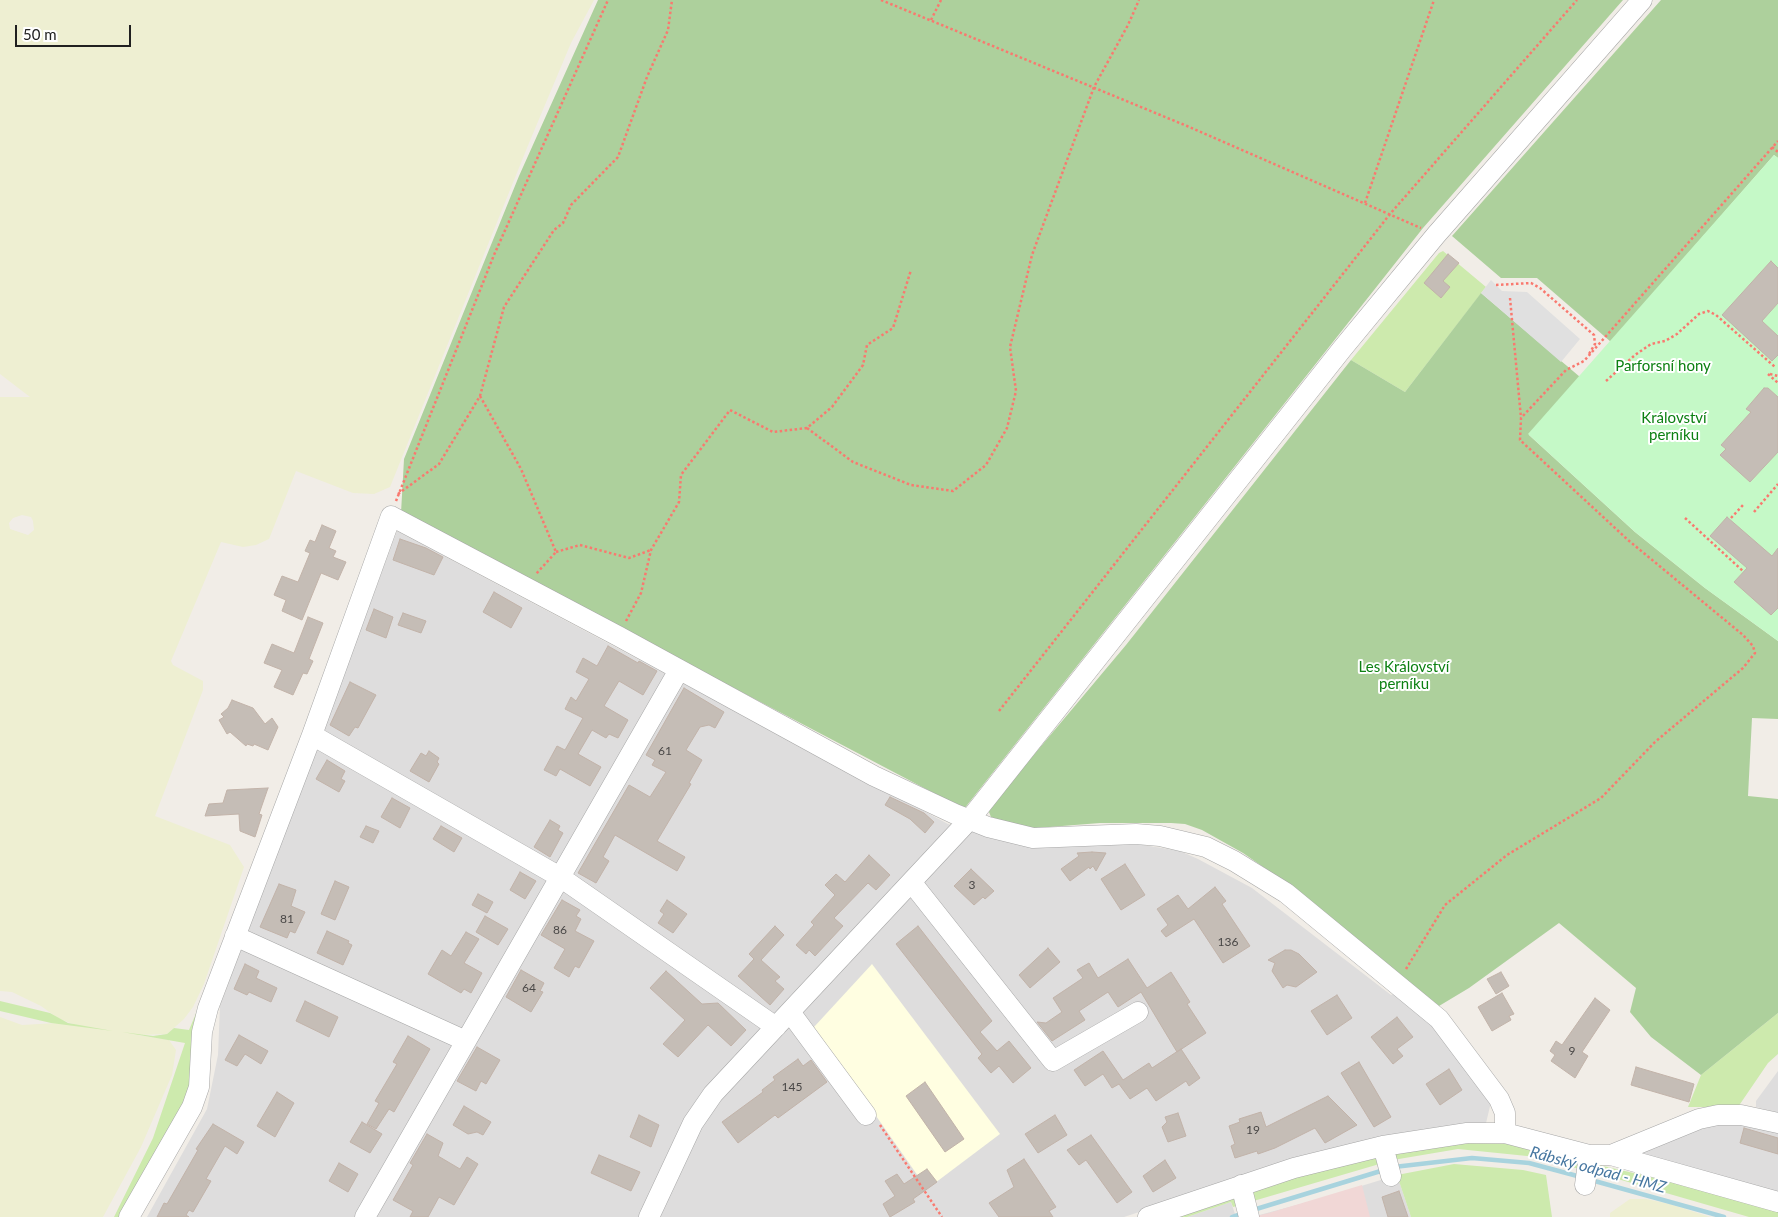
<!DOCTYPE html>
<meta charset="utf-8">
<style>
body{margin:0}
#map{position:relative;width:1778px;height:1217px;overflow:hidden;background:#f1ede7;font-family:Lato,sans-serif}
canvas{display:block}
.scale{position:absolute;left:15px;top:25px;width:116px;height:22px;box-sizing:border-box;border:2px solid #202020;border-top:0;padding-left:6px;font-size:15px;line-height:18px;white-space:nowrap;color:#202020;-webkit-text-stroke:4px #fff;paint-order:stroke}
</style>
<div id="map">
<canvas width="1778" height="1217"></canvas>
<div class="scale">50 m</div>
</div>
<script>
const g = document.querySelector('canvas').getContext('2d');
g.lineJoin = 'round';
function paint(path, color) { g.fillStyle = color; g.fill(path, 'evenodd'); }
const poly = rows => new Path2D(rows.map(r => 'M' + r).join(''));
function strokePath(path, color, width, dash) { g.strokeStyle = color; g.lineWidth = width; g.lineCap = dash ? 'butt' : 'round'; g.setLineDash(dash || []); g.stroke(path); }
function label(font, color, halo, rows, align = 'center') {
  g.font = font + ' Lato,sans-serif'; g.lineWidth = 4; g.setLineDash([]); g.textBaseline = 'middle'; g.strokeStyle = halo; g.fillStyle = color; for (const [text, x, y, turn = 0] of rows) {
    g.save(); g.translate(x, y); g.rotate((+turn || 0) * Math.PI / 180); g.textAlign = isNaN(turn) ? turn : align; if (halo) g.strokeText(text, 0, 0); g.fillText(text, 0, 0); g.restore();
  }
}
paint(poly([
 [397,531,948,824,1033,848,1125,842,1180,851,1198,859,1252,888,1391,995,1397,992,1421,1009,1492,1098,1486,1123,1380,1140,1291,1162,1124,1217,147,1217,207,1109,218,1055,220,1006],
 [1778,1071,1778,1113,1756,1107,1756,1101],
 [1728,1122,1778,1130,1778,1197,1641,1156,1641,1151,1689,1128],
 [1397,1175,1411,1217,1252,1217,1319,1199],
 [1231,1202,1236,1217,1187,1217]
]), '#dedddd');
paint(poly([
 [1362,1185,1370,1217,1252,1217,1269,1213]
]), '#f1d7d6');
paint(poly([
 [872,964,1000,1134,927,1189,814,1027]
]), '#fffee1');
paint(poly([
 [0,0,594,0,571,43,529,143,390,487,374,494,353,493,296,471,269,539,256,545,243,547,221,542,171,661,173,665,203,681,203,690,155,816,230,845,244,867,204,984,193,1007,184,1019,167,1034,138,1035,169,1040,176,1050,172,1075,141,1147,103,1217,0,1217,0,1017,22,1025,57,1023,76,1025,59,1019,41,1006,12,992,0,991,0,397,30,397,0,374],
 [22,515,31,517,33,521,34,530,28,535,10,529,9,523,13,518],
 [1630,1199,1646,1199,1670,1204,1710,1217,1610,1217,1610,1213]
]), '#eeefd2');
paint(poly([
 [1443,251,1486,287,1405,392,1351,360,1439,253],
 [202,999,193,1090,123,1217,114,1217,153,1138,185,1043,122,1032,153,1036,167,1034,174,1028,189,1030],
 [0,1001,50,1013,68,1023,113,1031,51,1023,0,1011],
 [1778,1013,1778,1054,1768,1063,1738,1107,1688,1107,1701,1075],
 [1437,1143,1522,1144,1603,1166,1778,1206,1778,1217,1749,1217,1604,1175,1527,1156,1458,1149,1393,1160,1233,1207,1231,1202,1187,1217,1165,1217,1280,1177],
 [1454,1164,1523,1170,1546,1175,1552,1217,1411,1217,1397,1175]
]), '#cdeaad');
paint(poly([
 [598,0,1623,0,1423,228,964,809,401,513,404,459,519,176],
 [1661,0,1778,0,1778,158,1774,155,1611,342,1537,278,1501,278,1452,236],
 [1481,293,1580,377,1529,435,1635,532,1705,588,1778,641,1778,719,1752,718,1748,796,1778,799,1778,1013,1701,1075,1651,1037,1630,1012,1636,988,1559,923,1469,988,1439,1006,1295,889,1243,853,1202,830,1185,824,1171,823,1100,823,1024,829,991,817,989,812,990,807,1126,645,1351,360,1405,392]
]), '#add09c');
paint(poly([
 [1774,155,1778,158,1778,641,1705,588,1635,532,1528,434]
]), '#c5f9c7');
paint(poly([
 [1491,280,1502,291,1527,292,1580,339,1561,362,1481,293]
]), '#e0e0e0');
strokePath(poly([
 [1394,1167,1472,1158,1529,1163,1581,1177],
 [1591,1180,1724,1217],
 [1253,1210,1384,1170],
 [1232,1217,1243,1213]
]), '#a8d3de', 4.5);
const building = poly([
 [1448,254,1459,263,1443,281,1450,287,1441,298,1424,283,1448,254],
 [1771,261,1778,268,1778,303,1762,321,1778,336,1778,355,1772,361,1722,315,1771,261],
 [1764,388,1768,388,1778,397,1778,452,1750,482,1720,455,1726,449,1721,445,1751,412,1746,409,1764,388],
 [1727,517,1772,556,1778,548,1778,608,1771,615,1734,582,1747,568,1710,536,1727,517],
 [322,525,336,531,329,548,336,551,333,557,346,562,338,580,321,573,302,620,282,611,286,600,274,595,282,576,298,582,310,553,305,551,310,540,315,542,322,525],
 [400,539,426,548,443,557,434,575,393,560,400,539],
 [494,592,522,608,511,628,483,612,494,592],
 [374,609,393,617,386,638,366,630,374,609],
 [403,613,426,621,421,633,398,625,403,613],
 [308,617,323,623,309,659,313,661,307,674,303,673,293,695,274,687,282,670,264,663,272,644,294,653,308,617],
 [608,646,638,663,639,661,657,671,643,695,619,681,604,706,628,720,618,738,609,734,606,738,592,730,578,754,601,767,590,786,560,769,556,776,544,770,557,746,565,750,583,718,565,709,571,697,576,701,589,679,576,672,583,658,597,666,608,646],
 [350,682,376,695,358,728,355,727,349,736,330,725,350,682],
 [684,688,724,712,715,728,709,725,700,727,686,750,702,760,689,783,691,784,657,841,685,857,677,871,615,835,603,857,609,861,596,883,578,873,629,785,650,797,666,772,652,765,655,760,646,755,684,688],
 [232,700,253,708,265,724,272,718,278,727,268,750,254,744,253,746,247,744,246,746,230,732,227,734,219,720,224,717,221,714,228,708,232,700],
 [429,751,439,758,437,762,439,764,429,782,410,771,421,753,426,756,429,751],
 [327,760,345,771,341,779,345,781,339,792,316,779,327,760],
 [268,788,259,814,262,815,255,837,240,831,239,814,205,816,209,804,223,803,227,790,268,788],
 [890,797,924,813,934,822,925,833,910,819,885,805,890,797],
 [392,798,410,808,400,828,381,817,392,798],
 [550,820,560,826,558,830,563,833,550,857,534,847,550,820],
 [366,826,379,831,373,843,360,837,366,826],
 [441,826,462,838,454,852,433,839,441,826],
 [1092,852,1106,853,1096,871,1093,866,1090,869,1089,867,1070,881,1061,869,1079,856,1077,853,1092,852],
 [869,855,890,875,876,890,868,883,834,918,843,926,815,956,809,950,806,954,796,945,814,925,811,922,835,895,825,885,836,874,845,882,869,855],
 [1125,864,1145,895,1121,910,1101,879,1125,864],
 [971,869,994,891,985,899,983,897,974,905,954,886,971,869],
 [520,872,536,881,525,899,510,890,520,872],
 [335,881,349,887,335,920,321,914,335,881],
 [279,884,296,890,291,906,305,912,295,933,290,931,287,938,260,927,279,884],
 [1215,887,1226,901,1222,904,1250,946,1223,963,1194,919,1166,937,1161,931,1168,925,1157,909,1178,895,1188,909,1215,887],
 [478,894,493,902,487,913,472,905,478,894],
 [562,900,580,910,576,916,581,919,575,931,594,941,579,968,575,966,569,977,554,968,565,949,541,935,562,900],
 [667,900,687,914,673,933,658,923,664,914,660,911,667,900],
 [485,916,508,929,498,945,476,932,485,916],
 [775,926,784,935,761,960,780,977,775,981,784,989,770,1005,738,976,754,959,749,954,775,926],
 [918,926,992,1021,980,1032,997,1051,1009,1041,1031,1068,1013,1083,999,1066,991,1073,978,1058,982,1054,896,944,918,926],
 [327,931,349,941,348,943,352,945,343,965,317,953,327,931],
 [466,932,479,939,464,963,482,973,471,993,464,989,461,993,428,974,442,950,451,956,466,932],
 [1048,948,1060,962,1030,988,1019,975,1048,948],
 [1285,950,1291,950,1299,954,1317,972,1296,987,1287,985,1283,988,1272,971,1275,963,1268,960,1285,950],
 [1128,959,1147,988,1171,972,1190,1002,1187,1004,1206,1033,1177,1052,1141,992,1118,1007,1108,992,1079,1011,1085,1020,1052,1041,1037,1022,1046,1023,1062,1012,1053,998,1083,978,1077,970,1089,963,1098,978,1128,959],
 [245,964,259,971,256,978,277,988,271,1002,249,992,247,995,234,989,245,964],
 [521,970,544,983,540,991,543,992,531,1012,506,997,521,970],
 [666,971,702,1004,718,1003,746,1030,731,1046,708,1025,678,1057,663,1044,685,1020,650,988,666,971],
 [1501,972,1509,986,1496,994,1487,979,1501,972],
 [1502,993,1514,1014,1509,1016,1511,1020,1492,1031,1478,1007,1502,993],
 [1337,995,1352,1018,1327,1035,1311,1011,1337,995],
 [1595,998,1610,1010,1582,1052,1588,1056,1575,1078,1551,1061,1555,1055,1550,1051,1556,1041,1562,1045,1595,998],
 [305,1001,338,1017,329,1037,296,1021,305,1001],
 [1397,1017,1413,1037,1397,1049,1403,1056,1393,1064,1371,1037,1397,1017],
 [239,1035,268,1051,261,1064,245,1054,237,1066,225,1060,239,1035],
 [408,1036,430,1049,394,1112,389,1109,376,1129,367,1124,379,1103,375,1101,397,1064,393,1062,408,1036],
 [477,1047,500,1060,486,1084,481,1081,476,1091,457,1081,477,1047],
 [1181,1049,1200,1078,1189,1086,1186,1081,1156,1101,1147,1088,1130,1099,1119,1084,1112,1088,1103,1074,1085,1086,1074,1070,1103,1051,1123,1080,1149,1063,1152,1068,1181,1049],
 [798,1059,803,1066,811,1060,827,1082,778,1118,775,1115,738,1143,722,1122,763,1092,762,1090,775,1080,773,1077,798,1059],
 [1359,1062,1391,1117,1374,1127,1341,1073,1359,1062],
 [1636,1067,1694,1084,1689,1102,1631,1085,1636,1067],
 [1449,1069,1462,1090,1440,1105,1426,1084,1449,1069],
 [925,1082,964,1139,945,1152,906,1096,925,1082],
 [277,1092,294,1103,275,1137,257,1126,277,1092],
 [1328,1096,1357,1125,1325,1143,1315,1128,1275,1148,1258,1154,1257,1151,1235,1158,1231,1146,1235,1144,1229,1126,1240,1122,1239,1119,1261,1112,1266,1127,1328,1096],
 [464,1106,491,1122,483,1135,477,1132,468,1134,453,1125,464,1106],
 [1178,1113,1186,1136,1168,1142,1162,1127,1167,1122,1165,1117,1178,1113],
 [639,1115,659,1125,651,1147,630,1137,639,1115],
 [1055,1115,1067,1135,1038,1153,1025,1134,1055,1115],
 [362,1122,382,1134,370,1153,350,1142,362,1122],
 [213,1124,244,1142,237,1154,225,1146,206,1179,211,1181,193,1212,189,1210,186,1215,189,1217,157,1217,164,1203,167,1204,198,1150,196,1149,213,1124],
 [1744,1128,1778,1138,1778,1154,1740,1143,1744,1128],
 [427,1134,443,1143,438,1156,460,1169,467,1157,478,1164,454,1205,439,1197,428,1217,410,1217,413,1211,393,1200,413,1165,410,1163,427,1134],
 [1091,1135,1132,1192,1117,1203,1086,1160,1079,1165,1067,1150,1091,1135],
 [599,1155,640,1172,631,1191,591,1173,599,1155],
 [1024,1159,1056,1207,1049,1211,1053,1217,999,1217,989,1203,1014,1187,1007,1170,1024,1159],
 [1165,1160,1176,1178,1153,1192,1143,1176,1165,1160],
 [339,1163,358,1174,348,1192,329,1181,339,1163],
 [927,1169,937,1182,913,1199,915,1202,890,1217,883,1204,895,1196,885,1181,897,1174,904,1184,927,1169],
 [1399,1191,1408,1217,1388,1217,1382,1197,1399,1191]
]);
paint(building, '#c5bdb6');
strokePath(building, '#c2b3a9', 1);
const minor = poly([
 [312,735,560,877,776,1027],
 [912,883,1053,1061,1138,1012],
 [235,936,466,1041],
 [790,1012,866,1115],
 [1383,1146,1391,1176],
 [1611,1155,1699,1119,1718,1115,1741,1115,1778,1123],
 [1241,1185,1249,1217],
 [1585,1185,1589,1155],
 [129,1217,192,1107,199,1087,202,1032,208,1008,312,735,391,516,618,636,874,776,955,814,988,827,1033,838,1136,834,1160,836,1206,847,1234,861,1286,893,1439,1019,1499,1099,1505,1113,1505,1133],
 [365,1217,679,670],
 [649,1217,693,1123,713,1094,970,819,1342,349,1436,235,1642,0],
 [1148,1217,1294,1168,1383,1146,1467,1133,1505,1133,1589,1155,1611,1155,1778,1202]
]);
strokePath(minor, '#a7a7a7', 21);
strokePath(poly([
 [881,0,1187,126,1421,228],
 [931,20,941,0],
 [1772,147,1778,152],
 [1365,203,1434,0],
 [1496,285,1531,283,1540,288,1594,335,1595,344,1589,354],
 [1510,298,1521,418],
 [1768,374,1778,383],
 [1770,374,1778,376],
 [1606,381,1635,355,1651,344,1665,341,1677,334,1699,314,1708,311,1716,315,1775,367],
 [480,396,521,469,556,552,536,574],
 [807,428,853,462,911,485,953,491,986,465,1007,428,1016,391,1010,347,1032,255,1094,87,1128,25,1139,0],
 [398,494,439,464,480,396,504,307,554,230,563,223,571,205,618,157,647,77,668,30,672,0],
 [396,501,494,255,608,0],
 [1754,512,1778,484],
 [1685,518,1744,572],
 [1731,518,1744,504],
 [556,552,580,545,629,558,651,550],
 [626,621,641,593,651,550,679,502,681,475,730,410,773,432,807,428,832,407,863,365,867,345,893,328,911,270],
 [999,711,1390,214,1577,0],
 [1406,969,1445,905,1507,855,1601,798,1655,742,1743,668,1755,653,1753,646,1743,635,1628,540,1520,440,1521,418,1566,370,1584,361,1778,141],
 [880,1125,942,1217]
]), '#f9796f', 2.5, [2.5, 2.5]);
strokePath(minor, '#fff', 20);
label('12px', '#494746', null, [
 ["61",665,751],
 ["3",972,885],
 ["81",287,919],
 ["86",560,930],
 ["136",1228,942],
 ["64",529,988],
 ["9",1572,1051],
 ["145",792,1087],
 ["19",1253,1130]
]);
label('15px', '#0c8012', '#fff', [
 ["Parforsní hony",1663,366],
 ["Království",1674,418],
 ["perníku",1674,435],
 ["Les Království",1404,667],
 ["perníku",1404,684]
]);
label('italic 16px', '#4676a0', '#fff', [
 ["Rábský odpad - HMZ",1598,1170,15]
]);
</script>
